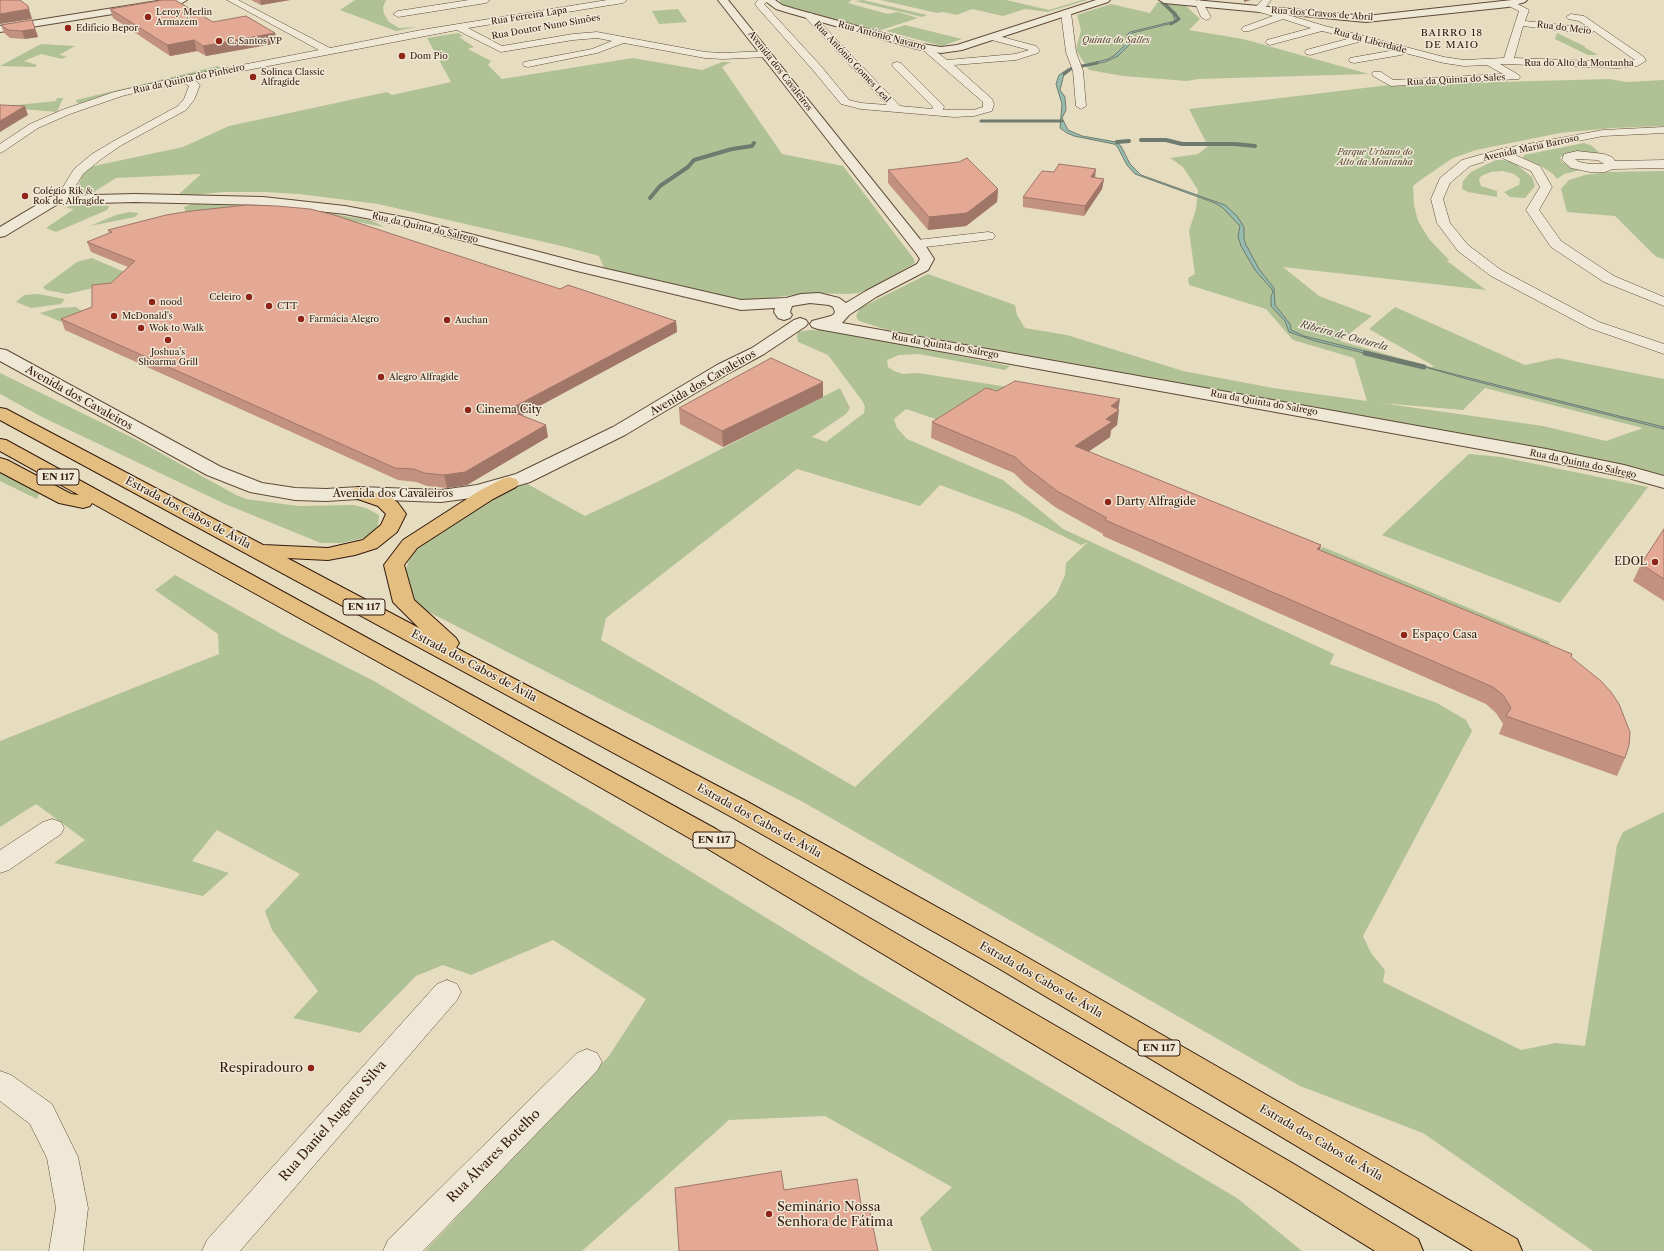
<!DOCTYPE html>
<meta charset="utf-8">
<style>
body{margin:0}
canvas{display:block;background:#e6dcc0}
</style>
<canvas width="1664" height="1251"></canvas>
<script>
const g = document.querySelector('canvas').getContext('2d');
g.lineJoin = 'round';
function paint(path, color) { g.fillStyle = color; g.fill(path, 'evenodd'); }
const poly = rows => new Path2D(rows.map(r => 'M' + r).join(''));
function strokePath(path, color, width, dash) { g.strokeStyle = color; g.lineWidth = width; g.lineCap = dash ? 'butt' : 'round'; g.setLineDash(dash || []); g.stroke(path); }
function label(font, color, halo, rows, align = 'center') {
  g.font = font + ' "Libre Caslon Text",serif'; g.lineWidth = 3; g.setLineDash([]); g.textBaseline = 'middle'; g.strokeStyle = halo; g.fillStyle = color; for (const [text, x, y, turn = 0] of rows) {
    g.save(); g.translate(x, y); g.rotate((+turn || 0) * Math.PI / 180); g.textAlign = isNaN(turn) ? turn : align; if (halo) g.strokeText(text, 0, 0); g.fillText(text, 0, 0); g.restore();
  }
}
paint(poly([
 [355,0,386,0,383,7,384,14,389,22,399,28,416,27,396,31,340,10],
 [780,0,852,0,848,3,888,14,898,12,918,18,878,31,788,7,780,3],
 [863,0,927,15,922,17,855,1],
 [880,0,1006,0,1049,10,1082,0,1087,0,1048,12,1025,9,1003,16,972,9,957,15,943,12,937,13],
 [1158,2,1185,5,1200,19,1189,30,1243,39,1369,74,1198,79,1187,81,1123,76,1089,70,1076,50,1081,30,1077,15,1111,4,1150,13],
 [678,9,687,22,659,24,652,11],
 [905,25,962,39,942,46,886,31],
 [458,33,463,36,459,37,474,47,468,49,491,61,488,65,502,79,633,58,702,70,722,62,731,62,722,67,782,154,843,166,914,259,915,263,867,290,858,293,849,294,812,293,751,300,729,298,604,268,599,256,566,247,378,204,299,194,264,192,223,192,176,197,201,174,116,178,94,192,85,195,76,192,82,176,89,168,94,166,183,147,229,126,387,92,392,95,451,82,427,38],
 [1557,33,1586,47,1584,47,1598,55,1588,55,1555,39],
 [41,44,75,46,59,55,67,56,62,59,41,54,24,61,37,65,35,67,0,66],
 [218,66,221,69,126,89,81,103,77,103,76,100],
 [1609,79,1627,82,1664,80,1664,126,1612,128,1560,133,1476,150,1453,158,1422,179,1413,186,1414,205,1418,221,1429,239,1449,260,1447,261,1486,290,1283,267,1319,296,1372,316,1340,341,1431,367,1434,366,1369,329,1395,307,1525,365,1558,358,1664,379,1664,476,1622,465,884,329,859,321,856,316,860,308,928,274,1015,305,1017,315,1025,328,1067,335,1183,371,1273,388,1367,401,1354,358,1293,340,1266,309,1189,285,1188,278,1195,274,1189,231,1196,209,1198,190,1183,167,1170,158,1198,154,1208,146,1189,109,1389,85],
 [1485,388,1643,428,1606,441,1543,426,1381,403,1463,410],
 [57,98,63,98,57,112,0,107,0,105,8,106,56,101],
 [1584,143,1592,146,1603,156,1566,155,1560,157,1562,162,1571,167,1581,170,1564,174,1557,179,1553,174,1541,166,1523,158,1524,155],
 [1496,160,1503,160,1513,162,1532,177,1535,186,1525,198,1510,197,1504,192,1519,185,1520,179,1514,174,1503,171,1491,172,1481,176,1479,180,1481,186,1497,191,1497,197,1468,192,1462,189,1463,181,1471,172],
 [1664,171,1664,259,1657,257,1652,253,1615,216,1567,212,1561,189,1569,180,1585,175,1608,172],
 [74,203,85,203,83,205,108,206,109,207,107,210,56,232,46,228,74,209,66,208],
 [192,204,298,208,368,220,377,223,384,227,347,220,186,213,184,207],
 [129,212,139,213,135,217,90,226,116,215],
 [92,258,129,274,119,282,67,294,46,290,43,287,77,262],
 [38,294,65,299,61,304,31,308,16,302,24,295],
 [76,307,84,312,64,323,40,313,58,308],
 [810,330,837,330,858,336,1010,366,1005,370,919,354,899,355,887,360,888,367,894,371,903,374,918,373,1008,387,947,423,906,409,894,419,897,428,907,439,1003,480,1063,529,1334,654,1330,664,1437,703,1466,720,1472,731,1363,936,1371,953,1385,970,1383,982,1521,1050,1556,1043,1585,1046,1617,845,1623,832,1664,812,1664,1251,1593,1251,1423,1133,1300,1086,803,802,411,603,404,574,411,556,421,541,524,482,585,516,657,482,840,388,850,408,846,414,812,437,826,442,864,413,865,407,863,402,828,355,798,342,797,336,798,332],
 [797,469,920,506,940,485,1016,513,1081,545,1088,542,1066,563,1065,575,1056,595,855,787,601,640,606,618],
 [0,373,137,440,236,495,246,499,298,506,354,505,366,508,379,515,378,529,364,538,342,543,321,543,225,504,42,417,0,394],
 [1469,454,1501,457,1648,487,1560,603,1382,535],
 [0,473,40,492,37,499,0,481],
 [1323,547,1550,642,1542,655,1312,557],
 [175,575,283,635,374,681,592,811,858,974,1237,1198,1302,1251,932,1251,920,1218,952,1187,825,1116,729,1120,582,1251,425,1251,609,1056,646,999,553,940,471,975,443,965,416,976,360,1033,293,1018,318,991,272,930,265,911,300,874,217,830,192,861,229,873,203,896,54,863,85,840,36,804,0,827,0,741,219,654,218,634,155,590]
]), '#b1c196');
const water = poly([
 [1161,3,1166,4,1176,13,1178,17,1177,22,1132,33,1130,37,1131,43,1118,56,1105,62,1090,65,1089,64,1108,59,1115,55,1127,43,1127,35,1130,32,1175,21,1173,14,1161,3],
 [1068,69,1071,70,1064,74,1060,90,1065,97,1066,110,1062,118,1068,130,1082,136,1116,142,1121,146,1130,164,1141,175,1225,205,1237,216,1244,227,1244,239,1246,245,1259,269,1274,288,1275,305,1290,324,1291,330,1304,336,1372,353,1372,355,1315,341,1289,332,1285,321,1271,306,1271,297,1273,291,1271,288,1255,270,1241,246,1238,237,1240,226,1223,208,1215,203,1135,174,1127,165,1117,146,1114,144,1074,136,1067,133,1060,128,1062,104,1056,84,1059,75,1068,69],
 [1418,365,1623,417,1664,427,1664,429,1467,379,1418,365]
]);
paint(water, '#96bcb0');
strokePath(water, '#6f7b6e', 1);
strokePath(poly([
 [1164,3,1179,19,1171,24],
 [1064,74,1072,68,1097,63],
 [981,121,1062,121]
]), '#6f7b6e', 3);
strokePath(poly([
 [1141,140,1166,140,1182,144,1235,144,1255,146],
 [1117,142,1129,141],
 [650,198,660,186,688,167,694,160,732,149,752,146,754,143]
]), '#6f7b6e', 4);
strokePath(poly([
 [1365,353,1424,367]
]), '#6f7b6e', 5);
const minor = poly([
 [227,0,238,0,330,48,421,30,607,0,627,0,623,3,468,28,502,46,573,34,597,32,705,52,723,53,767,51,772,54,767,57,723,59,705,58,624,43,597,53,528,67,524,66,523,64,524,62,592,49,612,41,597,38,573,40,501,52,457,30,195,80,200,85,194,100,186,110,120,146,100,160,83,174,72,192,60,203,50,203,49,200,63,187,74,169,92,154,112,142,178,106,184,99,189,86,184,83,151,89,122,96,70,114,38,128,4,151,0,153,0,144,30,124,62,110,114,92,185,76,319,50,227,0],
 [469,0,490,0,486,3,398,17,393,14,398,11,469,0],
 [758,0,770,0,764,4,820,65,849,100,861,103,887,105,805,17,803,15,805,13,811,13,900,106,932,109,933,107,893,67,892,65,893,63,897,62,901,63,943,105,944,107,943,110,973,110,983,107,983,102,923,50,921,48,923,46,929,46,947,60,1015,54,1029,50,988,39,986,37,991,34,1036,46,1040,51,1038,53,1016,60,954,65,992,99,994,104,992,111,974,116,954,117,861,109,841,104,812,69,757,7,755,3,758,0],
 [1199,0,1203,3,1211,17,1209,19,1206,20,1201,17,1195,3,1199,0],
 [1262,0,1271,0,1265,8,1325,26,1444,57,1464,60,1504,58,1519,11,1509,6,1508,4,1512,1,1529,10,1525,21,1590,28,1579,21,1568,19,1566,17,1571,14,1584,16,1644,57,1646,61,1637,66,1618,68,1503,64,1500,64,1519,75,1520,77,1519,79,1391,86,1373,76,1372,74,1373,72,1381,72,1393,80,1503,74,1487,65,1464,66,1444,63,1405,53,1401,55,1354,63,1350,62,1349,60,1350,58,1395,50,1362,41,1310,55,1306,54,1305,52,1306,50,1351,38,1322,31,1270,45,1267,44,1265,42,1267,40,1311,28,1283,19,1249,31,1243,31,1241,29,1243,27,1273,16,1256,11,1254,9,1262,0],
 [1523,26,1589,34,1594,31,1635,60,1618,62,1514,58,1523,26],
 [1066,10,1071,13,1076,52,1083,71,1086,106,1081,109,1076,106,1073,71,1066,52,1061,13,1066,10],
 [1664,127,1664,133,1603,136,1513,154,1540,166,1552,187,1539,210,1561,241,1614,276,1664,297,1664,306,1604,282,1551,247,1526,210,1540,187,1531,171,1500,157,1470,166,1450,183,1443,199,1450,223,1468,245,1501,270,1599,322,1664,344,1664,354,1589,328,1491,276,1458,251,1437,223,1431,199,1440,178,1462,160,1501,149,1603,130,1664,127],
 [1577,151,1604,154,1612,157,1615,161,1664,160,1664,168,1613,169,1605,172,1590,172,1571,168,1562,160,1564,154,1577,151],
 [1575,159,1598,160,1604,164,1590,164,1579,162,1575,159],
 [988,232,993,233,995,236,993,239,917,248,912,247,910,244,912,241,917,240,988,232],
 [52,819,61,822,64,828,61,834,9,870,0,873,0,850,43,822,52,819],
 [447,980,457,984,461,992,457,1000,240,1251,202,1251,207,1240,437,984,447,980],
 [587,1049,597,1053,602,1062,597,1071,423,1251,383,1251,388,1240,577,1053,587,1049],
 [0,1071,11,1075,52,1104,73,1147,78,1157,88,1208,83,1251,49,1251,56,1208,47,1158,30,1124,0,1101,0,1071]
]);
const tertiary = poly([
 [164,0,187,0,182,3,0,32,0,26,164,0],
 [718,0,728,0,927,248,934,259,928,270,876,297,849,315,842,323,1546,449,1624,465,1664,476,1664,488,1621,476,1546,461,818,329,812,327,810,324,812,321,831,316,834,314,835,312,833,307,829,305,810,303,792,306,790,312,792,315,790,318,784,320,778,318,774,312,775,308,741,310,577,271,412,227,345,214,263,205,135,202,58,204,5,236,0,237,0,227,50,197,55,196,135,194,263,197,345,206,413,219,585,264,741,300,786,298,801,294,819,293,839,298,846,303,866,291,917,264,920,259,916,253,718,0],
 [764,0,775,0,782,5,795,9,922,44,941,47,957,45,1096,0,1110,0,1108,2,962,50,941,53,917,49,789,13,776,9,764,0],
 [1159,0,1194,0,1366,16,1512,0,1527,0,1525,2,1508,7,1366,22,1164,3,1159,0],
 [800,318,806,320,808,323,806,326,764,354,729,373,625,435,530,482,479,497,441,502,359,499,326,501,295,500,250,492,207,475,0,361,0,349,6,350,221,467,262,483,295,488,326,489,359,487,441,490,477,485,516,474,613,427,717,365,752,348,794,320,800,318]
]);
const trunk = poly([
 [0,408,6,409,263,545,328,548,363,540,381,525,386,514,378,506,352,497,349,493,352,489,359,487,392,498,398,503,406,514,397,532,377,548,355,555,328,560,287,558,419,628,393,602,384,565,403,540,479,491,502,479,509,477,516,479,519,483,516,487,493,499,417,548,404,565,414,600,456,638,459,643,456,648,746,801,1018,952,1517,1239,1522,1251,1473,1251,998,968,728,815,0,420,0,408],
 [0,439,6,440,716,829,1294,1164,1418,1239,1423,1251,1375,1251,1270,1186,698,843,440,696,92,503,90,506,83,508,59,503,0,472,0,458,7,460,71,494,79,495,0,451,0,439]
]);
strokePath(minor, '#604a38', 1);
strokePath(tertiary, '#604a38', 2);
strokePath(trunk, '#34190b', 2);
paint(minor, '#efe8d6');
paint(tertiary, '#efe8d6');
paint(trunk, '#e3be80');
paint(poly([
 [251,0,290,0,261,5],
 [110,9,213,22,275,33,278,43,206,56,197,51,170,56,113,18],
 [32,20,38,37,25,39,10,38,4,33,1,25],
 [888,170,998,189,997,202,966,226,928,230,888,183],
 [1095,178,1104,179,1102,189,1084,216,1023,207,1023,197],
 [108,230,560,289,676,321,677,332,521,415,548,437,467,485,447,488,427,486,416,482,398,480,65,330,61,319,92,307,111,283,128,267,91,252,87,242,109,233],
 [997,391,1118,409,1117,425,1111,430,1110,437,1088,452,1321,545,1320,550,1571,657,1625,758,1617,776,1499,734,1503,724,1496,713,1486,704,1103,536,1103,534,1055,507,1025,484,1014,473,931,438,932,422],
 [823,397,723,447,680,424,679,408],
 [1664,529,1664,601,1633,581,1641,564]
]), '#c39180');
paint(poly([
 [260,0,290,0,261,5],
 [1244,0,1251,0,1244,2],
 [29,9,32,19,0,24,0,14],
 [32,20,38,37,25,39,22,31],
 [275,33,278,43,206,56,203,46],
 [194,40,197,51,170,56,167,45],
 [25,106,28,115,0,132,0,121],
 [1096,169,1095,178,1091,177],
 [1104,179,1102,189,1084,216,1085,206],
 [998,189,997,202,966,226,928,230,929,217],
 [676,321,677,332,510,422,508,410],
 [823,382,823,397,723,447,722,431],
 [1120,399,1118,411,1119,410,1117,425,1111,430,1110,437,1073,462,1075,446,1106,419,1111,406],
 [546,425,548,437,467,485,447,488,444,475],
 [1321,545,1317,562,1317,549]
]), '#9f7668');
const building = poly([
 [0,0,20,0,28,6,29,9,0,14,0,0],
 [163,0,175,0,213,22,246,16,275,33,203,46,194,40,167,45,110,9,163,0],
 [32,20,35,29,22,31,8,30,1,25,32,20],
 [0,105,25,106,0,121,0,105],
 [967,158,998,189,967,213,929,217,888,170,959,162,967,158],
 [1059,164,1096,169,1091,177,1104,179,1085,206,1023,197,1042,171,1054,172,1059,164],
 [247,205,277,206,310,209,334,215,560,289,568,285,676,321,508,410,546,425,465,472,444,475,424,473,414,469,395,468,61,319,92,307,92,285,111,283,135,261,87,242,112,232,108,230,166,215,191,211,247,205],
 [771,358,823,382,722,431,679,408,771,358],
 [1015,381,1120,399,1111,406,1119,410,1106,419,1112,422,1075,446,1321,545,1317,549,1572,654,1571,657,1601,681,1611,692,1619,704,1630,732,1629,745,1625,758,1506,716,1511,708,1503,695,1493,687,1105,520,1107,518,1057,491,1027,468,1015,457,932,422,986,388,997,391,1015,381],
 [1664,529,1664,579,1641,564,1664,529],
 [781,1171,784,1190,857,1179,861,1204,868,1203,878,1251,679,1251,675,1188,781,1171]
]);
paint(building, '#e3a995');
strokePath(building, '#9f7668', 1);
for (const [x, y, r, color] of [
 [148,17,4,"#8f2418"],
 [68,28,4,"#8f2418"],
 [219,41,4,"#8f2418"],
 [402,56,4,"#8f2418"],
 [253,77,4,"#8f2418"],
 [25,196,4,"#8f2418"],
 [249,297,4,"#8f2418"],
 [152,302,4,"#8f2418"],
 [269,306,4,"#8f2418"],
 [114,316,4,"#8f2418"],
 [301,319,4,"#8f2418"],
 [447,320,4,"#8f2418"],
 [141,328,4,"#8f2418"],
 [168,340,4,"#8f2418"],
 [381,377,4,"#8f2418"],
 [468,410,4,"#8f2418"],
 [1108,502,4,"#8f2418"],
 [1655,562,4,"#8f2418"],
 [1404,635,4,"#8f2418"],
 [311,1068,4,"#8f2418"],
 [769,1214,4,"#8f2418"]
]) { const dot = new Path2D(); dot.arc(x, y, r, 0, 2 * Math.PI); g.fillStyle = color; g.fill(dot); strokePath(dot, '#efe8d6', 1.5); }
label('9px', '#34190b', '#efe8d6', [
 ["Leroy Merlin",156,12],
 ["Armazém",156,22],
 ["Edifício Bepor",76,28],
 ["C. Santos VP",227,41],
 ["Dom Pio",410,56],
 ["Solinca Classic",261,72],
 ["Alfragide",261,82],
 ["Colégio Rik &",33,191],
 ["Rok de Alfragide",33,201],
 ["Celeiro",241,297,"right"],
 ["nood",160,302],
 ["CTT",277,306],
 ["McDonald's",122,316],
 ["Farmácia Alegro",309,319],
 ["Auchan",455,320],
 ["Wok to Walk",149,328],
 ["Joshua's",168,352,"center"],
 ["Shoarma Grill",168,362,"center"],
 ["Alegro Alfragide",389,377]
], 'left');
label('9px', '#34190b', '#efe8d6', [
 ["Rua dos Cravos de Abril",1322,14,4],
 ["Rua Ferreira Lapa",529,16,-9],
 ["Rua Doutor Nuno Simões",546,27,-10],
 ["Rua do Meio",1564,28,7],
 ["Rua António Navarro",882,36,15],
 ["Rua da Liberdade",1370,41,15],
 ["Rua António Gomes Leal",852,62,47],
 ["Rua do Alto da Montanha",1579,63],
 ["Avenida dos Cavaleiros",780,71,52],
 ["Rua da Quinta do Pinheiro",189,79,-12],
 ["Rua da Quinta do Sales",1456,80,-3],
 ["Avenida Maria Barroso",1531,148,-12],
 ["Rua da Quinta do Salrego",425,228,13],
 ["Rua da Quinta do Salrego",945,346,10],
 ["Rua da Quinta do Salrego",1264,403,10],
 ["Rua da Quinta do Salrego",1583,464,12]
]);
label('italic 9px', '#5a4b35', '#efe8d6', [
 ["Quinta do Salles",1116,40],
 ["Parque Urbano do",1375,152],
 ["Alto da Montanha",1375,162]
]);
g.letterSpacing = '1px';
label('10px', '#34190b', '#efe8d6', [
 ["BAIRRO 18",1452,33],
 ["DE MAIO",1452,45]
]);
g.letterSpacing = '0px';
label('italic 10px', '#514a3d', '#efe8d6', [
 ["Ribeira de Outurela",1344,336,15]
]);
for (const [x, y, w] of [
 [58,477,42],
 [364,607,42],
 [714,840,42],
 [1159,1048,42]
]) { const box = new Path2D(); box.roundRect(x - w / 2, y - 8, w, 16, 3); g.fillStyle = '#efe8d6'; g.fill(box); strokePath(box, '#34190b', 1); }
label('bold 10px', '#34190b', null, [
 ["EN 117",58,477],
 ["EN 117",364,607],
 ["EN 117",714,840],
 ["EN 117",1159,1048]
]);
label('11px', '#34190b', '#efe8d6', [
 ["Avenida dos Cavaleiros",703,383,-30],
 ["Avenida dos Cavaleiros",79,398,29],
 ["Avenida dos Cavaleiros",393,494],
 ["Estrada dos Cabos de Ávila",188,513,28],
 ["Estrada dos Cabos de Ávila",474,666,28],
 ["Estrada dos Cabos de Ávila",759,821,29],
 ["Estrada dos Cabos de Ávila",1041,980,30],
 ["Estrada dos Cabos de Ávila",1321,1143,30]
]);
label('11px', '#34190b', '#efe8d6', [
 ["Cinema City",476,410],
 ["Darty Alfragide",1116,502],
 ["EDOL",1647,562,"right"],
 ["Espaço Casa",1412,635]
], 'left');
label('13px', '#34190b', '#efe8d6', [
 ["Respiradouro",303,1068],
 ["Seminário Nossa",777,1207,"left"],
 ["Senhora de Fátima",777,1222,"left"]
], 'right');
label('13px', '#34190b', '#efe8d6', [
 ["Rua Daniel Augusto Silva",333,1121,-49],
 ["Rua Álvares Botelho",494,1156,-45]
]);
</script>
